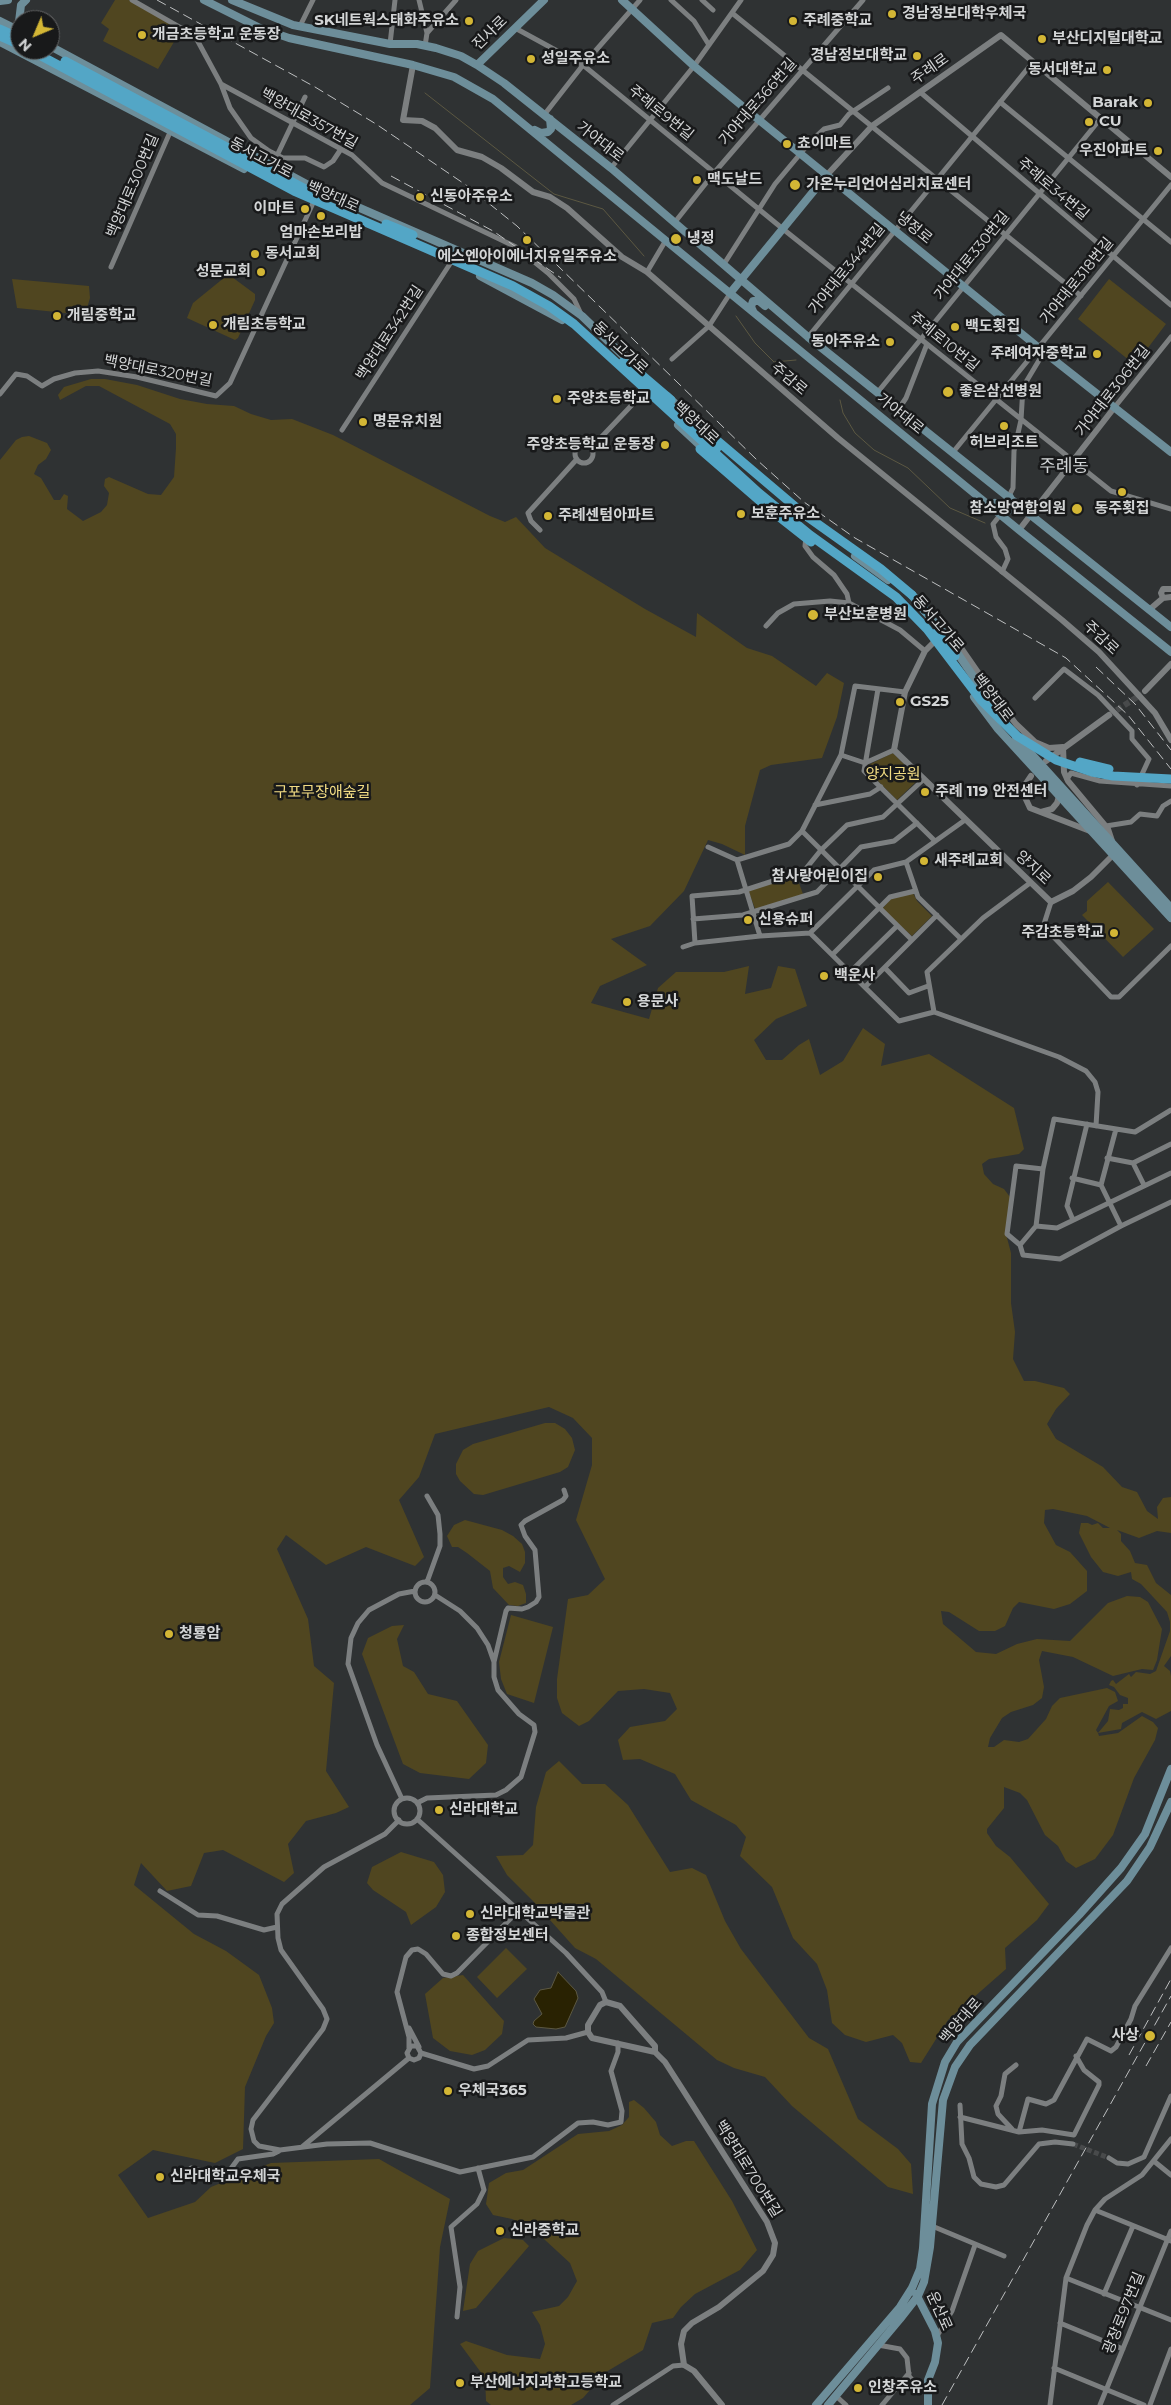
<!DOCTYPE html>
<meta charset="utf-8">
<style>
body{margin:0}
#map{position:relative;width:1171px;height:2405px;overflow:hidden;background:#2f3233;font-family:Montserrat,sans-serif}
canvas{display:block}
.north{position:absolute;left:10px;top:10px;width:50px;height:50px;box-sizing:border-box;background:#18191a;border:1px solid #636465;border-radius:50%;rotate:225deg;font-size:14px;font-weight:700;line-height:20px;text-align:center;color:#d3d5d6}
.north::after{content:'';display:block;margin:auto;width:18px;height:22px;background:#d3b635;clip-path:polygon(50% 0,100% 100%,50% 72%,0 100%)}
</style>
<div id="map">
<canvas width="1171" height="2405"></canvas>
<div class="north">N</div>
</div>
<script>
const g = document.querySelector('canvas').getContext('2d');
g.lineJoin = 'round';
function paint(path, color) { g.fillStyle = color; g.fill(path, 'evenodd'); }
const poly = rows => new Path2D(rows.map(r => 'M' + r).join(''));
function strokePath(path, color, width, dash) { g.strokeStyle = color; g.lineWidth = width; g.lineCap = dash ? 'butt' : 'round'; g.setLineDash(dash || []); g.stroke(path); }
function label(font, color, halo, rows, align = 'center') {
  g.font = font + ' Montserrat,"Noto Sans KR",sans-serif'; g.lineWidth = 5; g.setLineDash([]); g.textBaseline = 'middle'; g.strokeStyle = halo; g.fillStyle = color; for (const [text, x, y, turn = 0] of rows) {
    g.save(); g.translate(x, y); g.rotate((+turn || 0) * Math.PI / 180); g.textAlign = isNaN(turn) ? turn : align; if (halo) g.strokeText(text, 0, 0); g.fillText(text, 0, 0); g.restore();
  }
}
paint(poly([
 [115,0,129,0,181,30,158,69,103,41,109,29,101,23],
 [225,277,232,277,255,294,255,300,238,338,235,340,187,318,193,303],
 [12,279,89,286,90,298,85,315,17,308],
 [1109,279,1166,324,1135,365,1078,319],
 [91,379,105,379,137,385,180,399,207,404,234,406,251,414,271,420,292,419,333,435,490,516,505,522,516,517,545,548,645,609,696,637,697,613,747,648,772,656,816,686,827,673,844,683,837,717,822,758,771,765,760,770,745,826,745,855,722,844,708,840,684,891,650,926,611,939,647,965,600,986,591,1003,649,1019,658,988,676,972,724,972,749,966,745,994,771,988,778,966,795,969,807,1006,776,1019,754,1040,766,1060,782,1060,799,1045,809,1039,820,1075,843,1061,863,1028,885,1044,881,1066,929,1054,1014,1108,1024,1149,1019,1154,989,1159,982,1164,984,1174,993,1184,1004,1189,1010,1197,1006,1234,1011,1253,1011,1303,1015,1332,1013,1359,1024,1381,1035,1381,1064,1388,1070,1394,1056,1409,1047,1424,1056,1439,1103,1467,1122,1487,1137,1492,1147,1511,1158,1519,1157,1507,1163,1498,1171,1497,1171,1533,1157,1531,1139,1538,1117,1530,1121,1534,1121,1541,1130,1551,1135,1563,1147,1565,1156,1583,1171,1595,1171,1656,1164,1666,1170,1671,1171,1676,1171,1711,1156,1719,1142,1712,1122,1723,1121,1729,1098,1733,1099,1736,1118,1733,1142,1716,1153,1722,1158,1728,1155,1740,1134,1778,1113,1835,1095,1859,1076,1868,1066,1861,1058,1846,1045,1835,1027,1800,1020,1793,1004,1787,1004,1808,987,1829,987,1833,996,1846,1010,1857,1049,1904,1037,1920,1005,1948,1006,1969,948,2020,921,2063,910,2062,902,2043,893,2035,866,2042,845,2035,832,2023,827,1990,817,1964,793,1938,772,1887,740,1856,746,1837,736,1825,691,1800,675,1774,640,1759,623,1760,618,1740,630,1727,665,1721,677,1709,670,1693,644,1689,618,1691,589,1721,579,1726,562,1713,557,1698,557,1679,568,1599,588,1595,605,1579,576,1520,592,1465,592,1438,573,1418,549,1407,435,1434,419,1477,399,1500,424,1557,415,1566,366,1547,326,1565,286,1535,277,1549,308,1619,314,1666,334,1683,326,1771,349,1807,336,1813,306,1821,288,1844,294,1873,284,1882,223,1850,204,1853,191,1886,167,1891,141,1863,134,1885,194,1934,226,1951,259,1975,272,2008,274,2023,266,2036,245,2087,243,2149,215,2163,153,2150,118,2175,148,2218,195,2202,211,2187,271,2163,379,2159,450,2199,440,2247,430,2388,410,2405,0,2405,0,460,16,440,22,437,29,436,47,443,51,450,46,459,38,465,34,474,41,478,54,500,60,500,64,494,68,496,67,509,83,521,101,512,107,505,109,493,104,486,105,479,109,477,148,494,161,495,174,477,176,448,176,434,170,424,99,386,86,386,60,400,58,395,64,387],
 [1053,1509,1087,1516,1110,1528,1103,1528,1098,1523,1092,1525,1088,1523,1081,1523,1079,1533,1091,1557,1103,1572,1118,1576,1131,1572,1132,1579,1141,1584,1167,1612,1170,1622,1170,1631,1156,1671,1150,1674,1136,1672,1131,1677,1129,1674,1116,1684,1113,1680,1111,1681,1109,1685,1114,1687,1120,1695,1128,1698,1128,1704,1123,1704,1123,1708,1119,1710,1110,1709,1108,1721,1098,1733,1096,1730,1109,1706,1118,1701,1115,1692,1107,1688,1060,1698,1052,1706,1046,1719,1028,1739,1019,1742,1004,1740,994,1747,988,1747,990,1738,1002,1718,1011,1712,1033,1705,1042,1698,1044,1687,1039,1660,1042,1651,1073,1657,1113,1676,1142,1669,1153,1670,1157,1660,1162,1629,1148,1602,1140,1597,1127,1596,1108,1603,1070,1641,1037,1639,1017,1644,996,1654,976,1652,943,1624,941,1611,949,1612,979,1631,995,1631,1005,1626,1013,1608,1019,1602,1054,1609,1070,1604,1087,1591,1087,1571,1070,1552,1056,1545,1044,1523,1045,1510],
 [893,753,919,779,897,800,868,771,868,765],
 [796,875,803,894,756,911,748,890],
 [1108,882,1154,929,1123,957,1082,915,1087,911,1087,901],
 [913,893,917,901,932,916,912,936,882,909,891,899],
 [545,1423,555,1423,565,1429,572,1438,575,1450,568,1467,560,1472,483,1495,474,1494,460,1481,456,1474,456,1464,463,1450,473,1444],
 [465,1520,502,1530,513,1536,522,1544,525,1552,525,1563,520,1572,509,1566,503,1568,503,1577,508,1584,515,1582,523,1585,526,1594,526,1603,518,1606,509,1605,493,1588,490,1571,467,1553,458,1547,452,1547,447,1536,454,1525],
 [511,1615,553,1627,534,1703,507,1694,501,1679,499,1662],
 [404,1625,397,1639,403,1666,414,1672,428,1694,457,1701,488,1745,486,1763,469,1779,420,1773,403,1764,362,1654,368,1638,392,1626],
 [559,1761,582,1784,605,1784,628,1805,670,1872,692,1868,706,1875,725,1921,741,1949,809,2038,828,2049,858,2119,898,2149,911,2164,913,2194,888,2187,792,2106,765,2077,734,2068,717,2060,596,1959,575,1948,533,1901,507,1875,496,1856,523,1855,533,1845,536,1807,546,1772],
 [401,1852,434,1862,443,1875,445,1892,436,1907,411,1925,406,1912,373,1890,367,1883,372,1867],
 [506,1948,527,1969,497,1998,477,1977],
 [463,1975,504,2021,502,2034,485,2050,472,2055,450,2051,433,2038,425,1994,443,1978],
 [634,2100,644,2108,656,2122,660,2135,672,2146,686,2141,694,2141,732,2201,757,2250,740,2270,695,2294,681,2307,673,2318,652,2323,643,2350,606,2372,583,2398,571,2405,491,2405,486,2401,485,2378,460,2344,466,2341,507,2355,540,2359,545,2344,540,2325,532,2312,559,2306,568,2297,577,2281,570,2263,532,2228,512,2219,493,2215,486,2204,489,2183,506,2173,523,2170,578,2134,609,2131,622,2125,629,2117,629,2102],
 [504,2238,523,2240,529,2246,476,2308,463,2311,470,2264,478,2251]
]), '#504620');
const water = poly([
 [558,1972,576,1991,578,1998,565,2027,556,2029,536,2027,533,2024,534,2021,542,2014,534,1999,540,1990,551,1988,558,1972]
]);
paint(water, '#292202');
strokePath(water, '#5c5842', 1);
strokePath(poly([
 [425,93,554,194,603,209,644,256],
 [736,316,755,343,774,362,796,360],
 [840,400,843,413,855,433,874,450,908,468,950,508,985,523]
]), '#5c5842', 1);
strokePath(poly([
 [1073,2144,1109,2158]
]), '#484a4b', 5, [5, 2.5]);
strokePath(poly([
 [1109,715,1142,694]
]), '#484a4b', 6, [6, 3]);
strokePath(poly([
 [132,0,195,36,221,84,352,155,382,183,516,247,548,273,574,299,581,314],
 [419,0,427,33,425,46],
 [671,0,694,21,709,45],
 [702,0,713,10],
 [732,13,1081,296],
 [300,26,313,0],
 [515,28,583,65,783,229,1111,491,1171,509],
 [427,33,456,0],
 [390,44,395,0],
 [221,84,230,108,251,138,269,151,283,158,305,158,324,167,333,161,341,149],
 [920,92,1171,305],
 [1000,102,1171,242],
 [544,115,583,65,640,0],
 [272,166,305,97],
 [611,168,694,66,741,0],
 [675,222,714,173,863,0],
 [724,264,775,184,811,141,824,129,840,125,849,114,888,88],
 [111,267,171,130],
 [647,272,666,240],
 [808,337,1033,62],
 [672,359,709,326,731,292],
 [877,393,1101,118],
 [0,394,16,374,27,376,42,386,54,379,75,373,98,371,137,377,216,396,230,383,319,190],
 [1114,408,1171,337],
 [898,410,906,398,927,344],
 [342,430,459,250],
 '575 454a9 9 0 1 1 18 0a9 9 0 1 1-18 0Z',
 [591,448,648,388],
 [954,451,1171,185],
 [1009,496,1013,488,1014,451,1021,420,1023,387,1044,352],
 [1001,514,993,524,996,537,1005,549,1008,559,1002,572],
 [540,530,531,521,528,513,577,459],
 [806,537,805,546,813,557,834,575,847,594,849,603],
 [766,626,778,613,794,604,830,601,849,603,900,630,925,651],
 [878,689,864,771,935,841],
 [1035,698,1064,669,1098,695,1132,731,1132,739,1149,759,1137,785],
 [841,755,865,763,894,750],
 [1067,779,1071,773,1100,781,1171,786],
 [815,805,870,794,881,787],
 [1106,826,1131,822,1140,814,1157,816,1163,806,1171,801],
 [802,831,912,940],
 [708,847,737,860,789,844,802,831,841,755,855,686,905,692],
 [737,860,760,936],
 [906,862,918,897,961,939],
 [1051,902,1044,924,1048,931,1111,997,1119,997,1171,946],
 [693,919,743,915,817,892,861,847,894,841,917,823],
 [810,933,899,1021,934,1012,927,972,983,918,1030,883],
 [695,943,692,896,739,892,804,871,821,850,847,825,883,817,924,779],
 [683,947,695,943,760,936,810,933,874,870,906,862,965,820],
 [833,954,890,897,915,891],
 [885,968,909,993,928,986],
 [850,972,897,926],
 [865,987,937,915],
 [934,1012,1059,1057,1086,1071,1095,1082,1098,1092,1096,1126],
 [1107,1158,1133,1163,1171,1144],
 [1133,1163,1144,1185],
 [1043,1169,1016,1166,1007,1234,1020,1245,1023,1255,1060,1259,1121,1226,1171,1202],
 [1072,1178,1101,1185],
 [1101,1185,1116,1129],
 [1101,1185,1121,1226],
 [1073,1220,1067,1206,1087,1124],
 [1036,1226,1043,1169,1054,1119,1135,1132,1171,1110],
 [1036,1226,1057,1228,1171,1173],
 [1020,1245,1036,1226],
 [427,1496,438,1515,440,1534,440,1546,427,1582],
 '415 1592a10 10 0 1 1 20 0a10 10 0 1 1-20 0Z',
 [494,1662,506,1611,508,1608,522,1609,528,1607,536,1602,539,1597,535,1550,525,1536,521,1525,525,1521,563,1500,566,1496,564,1490],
 '394 1811a13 13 0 1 1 26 0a13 13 0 1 1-26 0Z',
 [402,1799,377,1745,348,1664,351,1638,358,1623,369,1610,399,1594,415,1591],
 [417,1803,427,1798,496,1795,506,1790,521,1777,535,1732,534,1725,519,1714,498,1690,494,1677,494,1662,488,1645,477,1628,460,1611,435,1595],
 [417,1819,566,1953,602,1992,606,2002],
 [399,1820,385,1834,324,1867,282,1904,277,1914,278,1938,281,1950,323,2009,327,2019,323,2029,253,2120,251,2129,254,2141,259,2146,280,2150,327,2144,370,2143,460,2172,533,2157,578,2123,593,2122,608,2125,621,2122,622,2111,611,2071,618,2052,618,2043],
 [160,1891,198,1915,217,1916,264,1930,277,1927],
 [409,2028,419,2047],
 [409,2048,409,2037,397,1992,406,1957,412,1950,418,1949,426,1954,443,1974,451,1976,457,1973,519,1910],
 [421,2053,419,2058,414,2060,409,2058,407,2053,411,2046,417,2046,421,2053,474,2069,488,2066,528,2040,566,2038,588,2032],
 [960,2105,962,2144,969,2158,974,2177,981,2184,996,2187,1004,2185,1039,2144,1055,2142,1073,2144],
 [960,2117,1019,2132,1042,2130,1074,2135,1099,2085,1099,2082,1084,2070,1076,2056],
 [1012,2129,998,2114,996,2106,1001,2096,1005,2074,1016,2065],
 [1019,2132,1028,2099,1046,2104,1054,2100,1087,2039,1111,2051,1116,2047,1131,2019,1135,2006,1171,1948],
 [302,2147,409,2058],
 [1109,2158,1117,2163,1128,2164,1144,2157,1171,2096],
 [1155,2162,1171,2175],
 [189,2177,189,2170,191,2168,219,2175,227,2174,238,2159,273,2154,279,2151],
 [1095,2210,1171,2241],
 [932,2226,1004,2256],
 [1066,2278,1171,2320],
 [1104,2294,1133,2226],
 [457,2317,460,2287,451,2227,477,2204,484,2190,478,2168],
 [1060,2323,1123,2349],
 [937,2336,952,2311,975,2245],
 [878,2345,900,2349,907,2358,909,2376,914,2382,929,2388],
 [1054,2368,1144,2405],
 [836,2396,846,2405],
 [613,2405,673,2366,684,2365],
 [882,2405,909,2373],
 [1050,2405,1066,2278,1087,2225,1095,2210,1105,2199,1142,2175,1171,2139],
 [1100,2405,1171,2231],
 [1150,2405,1171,2349]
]), '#7c7f80', 5);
strokePath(poly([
 [413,65,403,120,422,121,435,128,457,150,482,157,501,168,533,192,550,197,567,208,622,257,647,272,838,438,1062,620,1099,652,1155,713,1171,740],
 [826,176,872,126,1001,35,1171,177],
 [1019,530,1114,408],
 [1163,598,1161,593,1163,589,1171,589],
 [1149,610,1163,598,1171,597],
 [948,637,959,645,993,694,1016,724,1035,742,1049,748,1063,747,1064,772,1068,781,1108,829,1112,841],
 [938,638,925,651,905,692,894,750,1051,902,1073,891,1091,877,1116,852],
 [1145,691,1171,664],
 [1046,761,1109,715],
 [1031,776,1025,785,1023,793,1030,808,1090,831],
 [1041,812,1052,809,1057,803,1059,796],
 [606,2002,620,2006,655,2046,655,2052,592,2038,588,2032,588,2025,600,2005,606,2002],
 [655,2052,665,2062,683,2090,767,2222,775,2243,773,2255,763,2271,719,2307,692,2323,684,2331,681,2344,684,2365,694,2371,722,2405]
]), '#7c7f80', 6);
strokePath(poly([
 [204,0,260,28,289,38,413,65,454,77,493,99,1019,530,1171,652],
 [232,0,293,25,390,44,417,44,436,48,461,56,477,65,504,83,611,168,808,337,1171,627],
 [622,0,694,66,759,120,1044,352,1171,452],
 [0,1,8,0],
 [0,21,20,31],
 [18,30,21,5,26,0],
 [0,42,244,169],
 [50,46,314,188,532,283,553,295,582,316,636,368],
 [477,65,544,0],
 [535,130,541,133,548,132,551,129,550,119],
 [480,276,562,320],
 [731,292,826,176],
 [753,311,751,307,753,301,759,301,765,306],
 [667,396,710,436],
 [678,425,706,451],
 [995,503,1006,511,1010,510,1012,503,1010,497],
 [855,556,888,580],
 [922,608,943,632,999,714],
 [974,697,998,729,1171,918],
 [1016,737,1171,908],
 [916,2294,935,2331,938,2343,935,2362,928,2380,928,2405],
 [816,2405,900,2307,912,2288,920,2269,923,2248,932,2104,945,2062,957,2042,1079,1915,1121,1868,1145,1834,1171,1769],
 [828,2405,900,2319,918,2296,924,2282,930,2247,943,2100,955,2067,970,2045,1127,1881,1150,1847,1171,1802]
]), '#6d8e9a', 8);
strokePath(poly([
 [912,595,926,612]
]), '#5d9cb4', 9);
strokePath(poly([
 [0,29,20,38],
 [0,36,20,45],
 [30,50,294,191,513,286,549,306,574,324,759,493,810,535,896,597,927,629,981,700,1017,736,1056,760,1092,772,1113,776,1171,779],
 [65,61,309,191],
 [386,224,413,235],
 [623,362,637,371,671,400],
 [663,400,717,448],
 [707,432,805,515,881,569,912,595],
 [700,449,760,501],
 [778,516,811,542],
 [937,632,955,656],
 [1080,762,1109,769]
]), '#53a6c6', 9);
strokePath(poly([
 [157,0,315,87,376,124,466,185,517,226,757,460,804,502,855,538,1066,658,1128,715,1171,769],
 [391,176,493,231,561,278],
 [1096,667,1135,704,1171,750],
 [1129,2055,1171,1979],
 [1146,2066,1171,2022],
 [942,2405,1171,1996]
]), '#bdbfc0', 1, [10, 5]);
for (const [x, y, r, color] of [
 [892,14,5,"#d3b635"],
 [469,21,5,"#d3b635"],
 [793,21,5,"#d3b635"],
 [142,35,5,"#d3b635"],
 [1042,39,5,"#d3b635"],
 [917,56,5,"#d3b635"],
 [531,59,5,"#d3b635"],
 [1107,70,5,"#d3b635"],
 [1148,103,5,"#d3b635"],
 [1089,122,5,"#d3b635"],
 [787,144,5,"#d3b635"],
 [1158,151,5,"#d3b635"],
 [697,180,5,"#d3b635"],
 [795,185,6,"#d3b635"],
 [420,197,5,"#d3b635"],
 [305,209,5,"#d3b635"],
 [321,216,5,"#d3b635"],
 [676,239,6,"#d3b635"],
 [527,240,5,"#d3b635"],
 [255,254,5,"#d3b635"],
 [261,272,5,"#d3b635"],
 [57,316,5,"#d3b635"],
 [213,325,5,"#d3b635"],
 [955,327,5,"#d3b635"],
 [890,342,5,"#d3b635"],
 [1097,354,5,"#d3b635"],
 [948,392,6,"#d3b635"],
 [557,399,5,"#d3b635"],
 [363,422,5,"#d3b635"],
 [1004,426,5,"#d3b635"],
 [665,445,5,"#d3b635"],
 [1122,492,5,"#d3b635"],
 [1077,509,6,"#d3b635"],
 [741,514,5,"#d3b635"],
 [548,516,5,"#d3b635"],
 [813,615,6,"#d3b635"],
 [900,702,5,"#d3b635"],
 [925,792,5,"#d3b635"],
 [924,861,5,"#d3b635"],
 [878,877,5,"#d3b635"],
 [748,920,5,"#d3b635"],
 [1114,933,5,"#d3b635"],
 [824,976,5,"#d3b635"],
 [627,1002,5,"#d3b635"],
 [169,1634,5,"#d3b635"],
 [439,1810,5,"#d3b635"],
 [470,1914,5,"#d3b635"],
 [456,1936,5,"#d3b635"],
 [1150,2036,6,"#d3b635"],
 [448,2091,5,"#d3b635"],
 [160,2177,5,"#d3b635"],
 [500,2231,5,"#d3b635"],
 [460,2383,5,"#d3b635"],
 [858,2388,5,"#d3b635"]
]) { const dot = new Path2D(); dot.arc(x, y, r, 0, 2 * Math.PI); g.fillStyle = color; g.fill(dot); strokePath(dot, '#18191a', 2); }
label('bold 15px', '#d3d5d6', '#18191a', [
 ["경남정보대학우체국",902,14],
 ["SK네트웍스태화주유소",459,21,"right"],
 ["주례중학교",803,21],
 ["개금초등학교 운동장",152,35],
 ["부산디지털대학교",1052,39],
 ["경남정보대학교",907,56,"right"],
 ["성일주유소",541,59],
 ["동서대학교",1097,70,"right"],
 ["Barak",1138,103,"right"],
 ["CU",1099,122],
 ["쵸이마트",797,144],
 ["우진아파트",1148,151,"right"],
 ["맥도날드",707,180],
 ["가온누리언어심리치료센터",806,185],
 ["신동아주유소",430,197],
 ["이마트",295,209,"right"],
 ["엄마손보리밥",321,233,"center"],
 ["냉정",687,239],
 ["동서교회",265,254],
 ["에스엔아이에너지유일주유소",527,257,"center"],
 ["성문교회",251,272,"right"],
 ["개림중학교",67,316],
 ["개림초등학교",223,325],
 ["백도횟집",965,327],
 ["동아주유소",880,342,"right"],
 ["주례여자중학교",1087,354,"right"],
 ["좋은삼선병원",959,392],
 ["주양초등학교",567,399],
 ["명문유치원",373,422],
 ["허브리조트",1004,443,"center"],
 ["주양초등학교 운동장",655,445,"right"],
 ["참소망연합의원",1066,509,"right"],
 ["동주횟집",1122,509,"center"],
 ["보훈주유소",751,514],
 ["주례센텀아파트",558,516],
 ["부산보훈병원",824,615],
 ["GS25",910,702],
 ["주례 119 안전센터",935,792],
 ["새주례교회",934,861],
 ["참사랑어린이집",868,877,"right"],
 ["신용슈퍼",758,920],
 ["주감초등학교",1104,933,"right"],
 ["백운사",834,976],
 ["용문사",637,1002],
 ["청룡암",179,1634],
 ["신라대학교",449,1810],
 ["신라대학교박물관",480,1914],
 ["종합정보센터",466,1936],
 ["사상",1139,2036,"right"],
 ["우체국365",458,2091],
 ["신라대학교우체국",170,2177],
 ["신라중학교",510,2231],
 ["부산에너지과학고등학교",470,2383],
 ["인창주유소",868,2388]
], 'left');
label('15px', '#d3d5d6', '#18191a', [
 ["진사로",490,33,-44],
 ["주례로",930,69,-35],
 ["가야대로366번길",758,102,-49],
 ["주례로9번길",661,113,39],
 ["백양대로357번길",309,119,29],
 ["가야대로",600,142,38],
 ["동서고가로",261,158,28],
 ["백양대로300번길",133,186,-67],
 ["주례로34번길",1053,189,40],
 ["백양대로",333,197,24],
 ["냉정로",914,228,39],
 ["가야대로330번길",972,256,-51],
 ["가야대로344번길",847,269,-51],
 ["가야대로318번길",1077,281,-51],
 ["백양대로342번길",390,333,-57],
 ["주례로10번길",944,342,39],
 ["동서고가로",620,348,43],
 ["백양대로320번길",158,371,11],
 ["주감로",789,379,40],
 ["가야대로306번길",1113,391,-52],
 ["가야대로",900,414,39],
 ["백양대로",696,423,43],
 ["동서고가로",938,624,49],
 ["주감로",1101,638,43],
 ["백양대로",993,698,53],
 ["양지로",1033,868,43],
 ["백양대로",961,2021,-49],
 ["백양대로700번길",748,2169,58],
 ["운산로",939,2311,66],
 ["광장로97번길",1124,2313,-68]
]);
label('15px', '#f2dc83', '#18191a', [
 ["양지공원",893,775],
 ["구포무장애숲길",322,793]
]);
label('18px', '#d3d6d8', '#18191a', [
 ["주례동",1064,467]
]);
</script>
